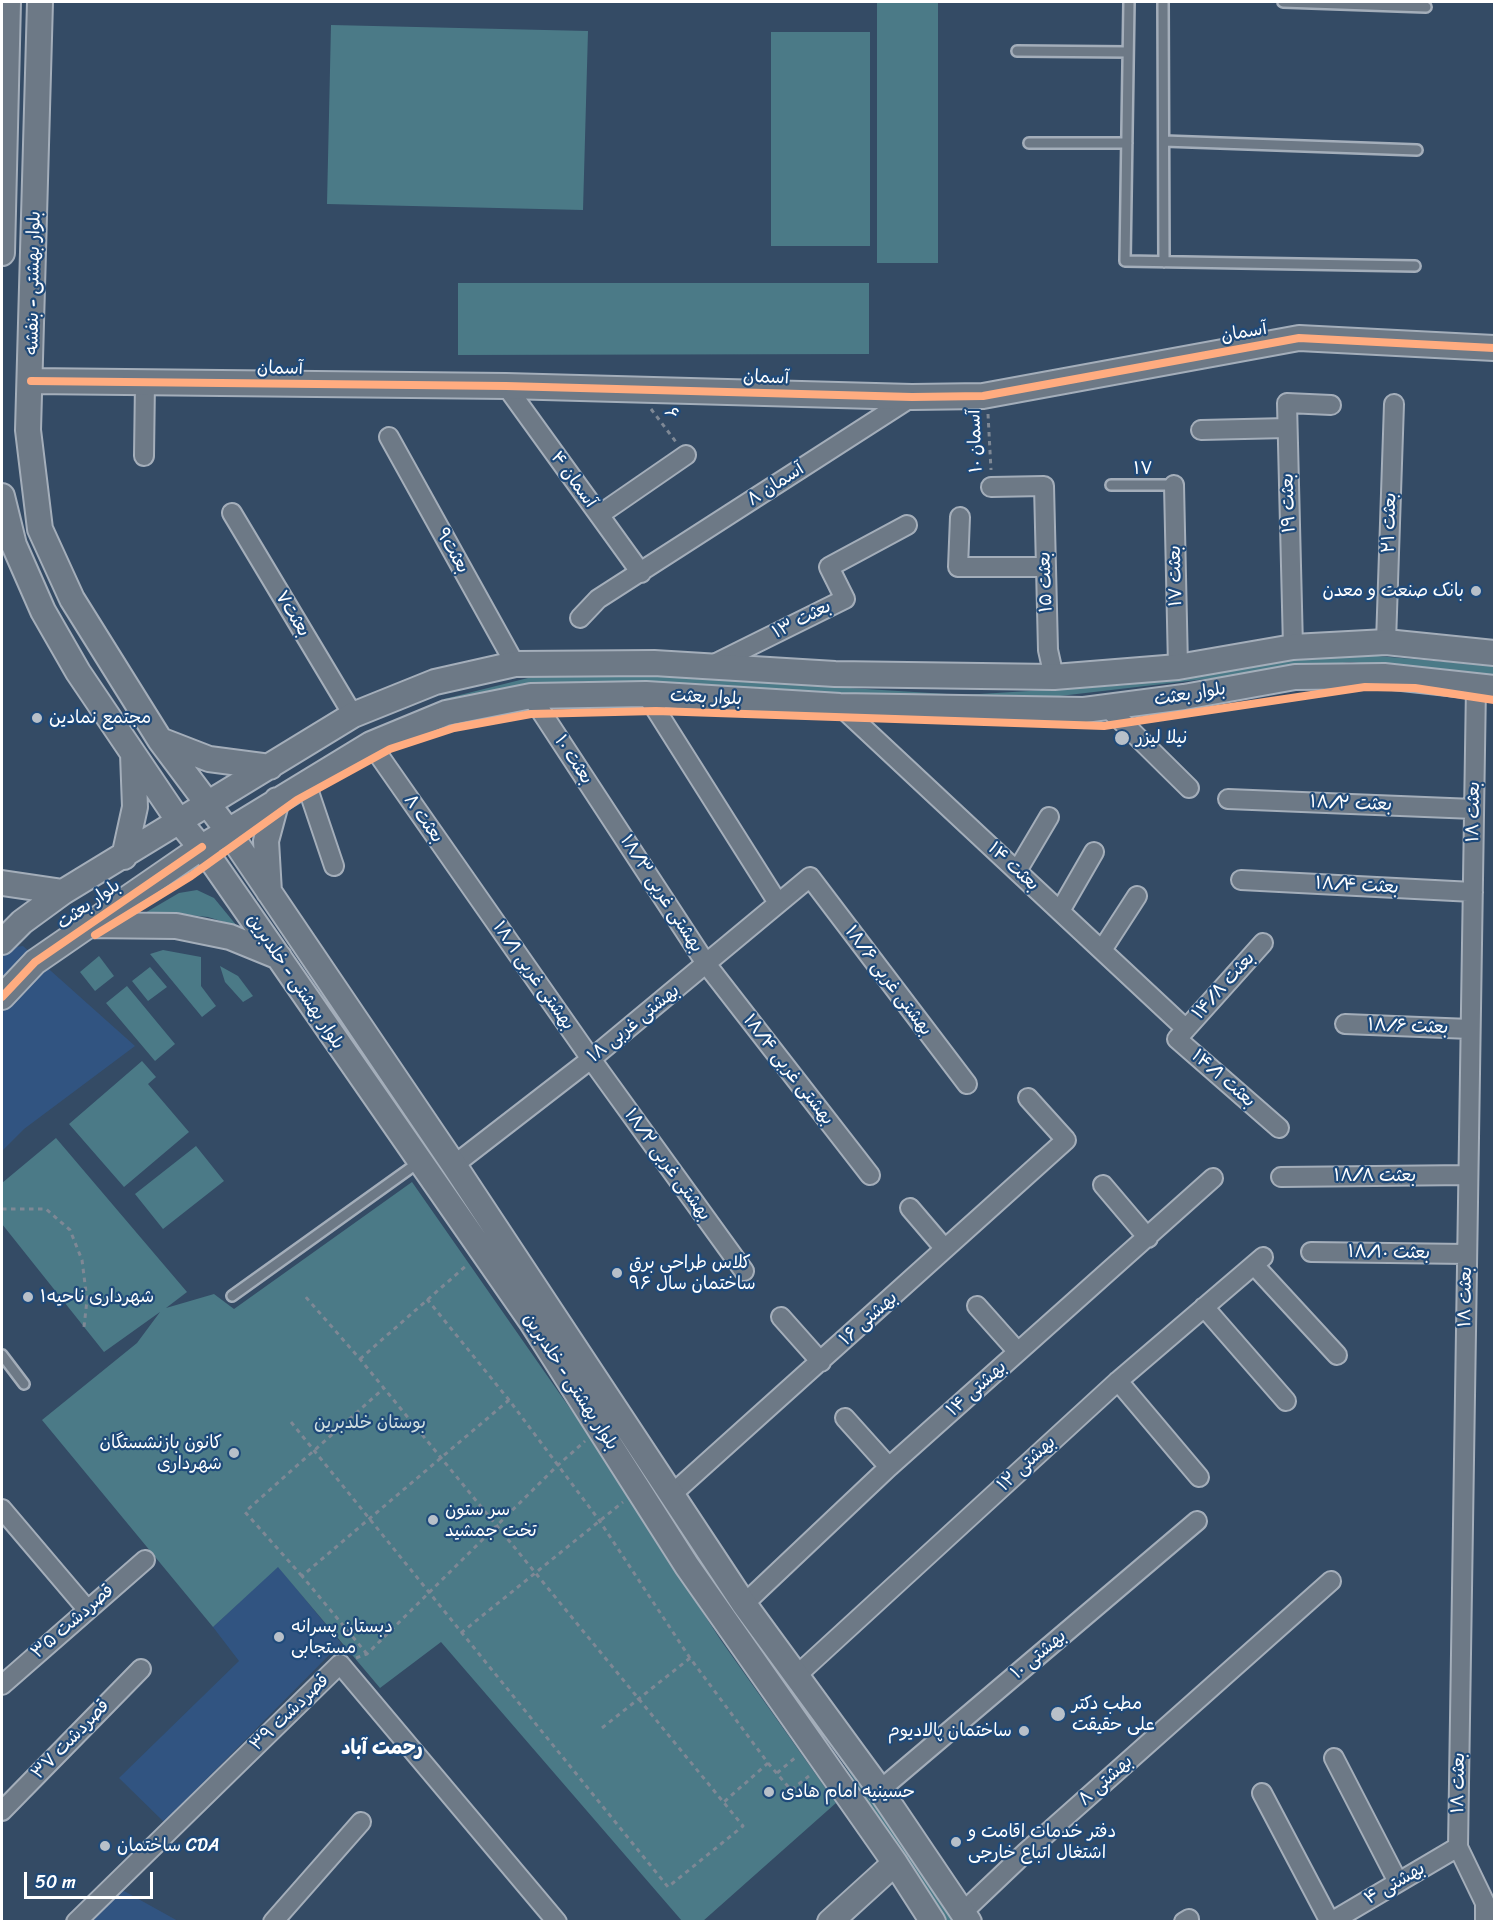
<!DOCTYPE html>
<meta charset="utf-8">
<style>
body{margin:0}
#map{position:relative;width:1496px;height:1923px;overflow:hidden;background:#344b65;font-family:Sriracha,sans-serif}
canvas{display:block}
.frame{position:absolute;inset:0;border:3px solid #fff;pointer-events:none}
.scale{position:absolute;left:24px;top:1872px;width:129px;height:27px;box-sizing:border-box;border:3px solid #fff;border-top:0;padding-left:8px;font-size:18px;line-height:21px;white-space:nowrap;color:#fff;-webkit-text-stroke:4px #1f4a7a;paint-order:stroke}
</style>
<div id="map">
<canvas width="1496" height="1923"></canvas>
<div class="frame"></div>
<div class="scale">50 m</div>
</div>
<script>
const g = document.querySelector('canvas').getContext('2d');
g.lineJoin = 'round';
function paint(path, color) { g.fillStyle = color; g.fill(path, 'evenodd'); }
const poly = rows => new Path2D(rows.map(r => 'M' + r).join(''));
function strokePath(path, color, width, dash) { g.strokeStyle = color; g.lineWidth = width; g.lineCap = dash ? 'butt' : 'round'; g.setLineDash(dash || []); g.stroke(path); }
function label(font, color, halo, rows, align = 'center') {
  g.font = font + ' Sriracha,"Playpen Sans Arabic",sans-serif'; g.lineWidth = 4.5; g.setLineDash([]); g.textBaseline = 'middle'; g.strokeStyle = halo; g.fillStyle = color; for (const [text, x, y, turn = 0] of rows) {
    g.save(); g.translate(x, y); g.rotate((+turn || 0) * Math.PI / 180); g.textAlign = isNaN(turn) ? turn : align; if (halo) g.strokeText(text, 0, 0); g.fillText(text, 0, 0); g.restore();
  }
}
paint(poly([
 [23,946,135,1046,24,1129,2,1151,2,949],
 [278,1566,341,1643,164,1822,119,1778,239,1661,213,1627],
 [115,1886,178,1921,68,1922]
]), '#315481');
paint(poly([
 [877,2,938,2,938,263,877,263],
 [331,25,588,31,583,210,327,204],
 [771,32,870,32,870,246,771,246],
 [458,283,869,283,869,354,458,355],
 [1366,655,1494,666,1494,677,1351,662,1034,699,954,701,585,681,514,690,444,705,444,699,544,674,591,672,963,695,1128,685,1275,662],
 [197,890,214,898,237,926,208,917,170,913,138,917,179,893],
 [163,950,201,957,201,986,216,1006,202,1017,150,954],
 [99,956,114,976,95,991,80,972],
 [220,966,238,976,253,996,243,1002,225,982],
 [150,967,167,987,148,1001,132,981],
 [127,986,175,1044,155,1061,106,1003],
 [142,1061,156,1077,148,1084,189,1132,124,1187,69,1124],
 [56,1138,187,1292,166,1308,214,1294,234,1309,412,1182,576,1417,720,1639,836,1803,703,1921,682,1921,441,1642,380,1688,278,1567,213,1627,42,1420,137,1343,160,1312,104,1352,2,1224,2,1183],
 [196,1146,224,1181,163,1229,135,1194],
 [840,1758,883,1807,966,1921,944,1921]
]), '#4b7a87');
const lane = poly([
 [1129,2,1125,261,1415,266],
 [1163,2,1164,262],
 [1283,2,1426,7],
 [1017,51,1128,52],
 [1164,141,1417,150],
 [1029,143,1127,143],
 [1111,485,1174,485],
 [232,1296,419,1162],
 [2,1355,24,1384]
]);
const street = poly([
 [506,386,641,573],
 [1201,430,1287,428],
 [389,437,515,664],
 [144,456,145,382],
 [1174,485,1178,667],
 [991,487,1044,486,1048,650,1054,677],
 [232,513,353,715],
 [599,515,686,455],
 [960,517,958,567,1045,567],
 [580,618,598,599,912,397],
 [1386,642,1394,404],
 [1293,647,1287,403,1331,405],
 [712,665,845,599,829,567,907,525],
 [1476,686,1458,1847,1485,1903,1485,1922],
 [646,694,778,903],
 [531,696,707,965,870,1175],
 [840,706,1186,1029],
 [1107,707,1189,788],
 [371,744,591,1059,744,1271],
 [306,783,334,866],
 [1228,799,1474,809],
 [1017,871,1049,817],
 [1241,880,1473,892],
 [1060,911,1094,852],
 [1263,943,1177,1039,1279,1128],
 [1102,950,1137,896],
 [1345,1024,1470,1029],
 [454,1165,591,1059,810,877,967,1084],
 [1281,1177,1468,1175],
 [1103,1185,1148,1238],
 [910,1208,945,1249],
 [1311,1252,1467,1254],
 [1254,1265,1337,1355],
 [977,1306,1018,1352],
 [1204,1307,1286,1401],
 [781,1317,821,1362],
 [1118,1381,1199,1477],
 [845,1418,889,1467],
 [671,1495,1066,1140,1028,1098],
 [2,1509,86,1608],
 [744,1604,889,1467,1213,1178],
 [796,1676,1118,1381,1263,1257],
 [2,1685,145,1560],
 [1334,1758,1398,1882],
 [880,1790,1197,1521],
 [1262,1793,1330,1922],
 [2,1811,141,1669],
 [963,1912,1026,1852,1331,1581],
 [76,1922,340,1664,557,1922],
 [273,1922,361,1822],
 [1184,1922,1189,1919],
 [1331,1922,1458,1847]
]);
const secondary = poly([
 [40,2,28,430,40,529,72,599,160,740,228,831,454,1165,744,1604,880,1790,969,1922],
 [2,253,8,2],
 [31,381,506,386,912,397,983,396,1299,338,1494,348],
 [2,496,14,545,43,611,78,672,178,820,212,861,531,1321,687,1566,895,1863,933,1922],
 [160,740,209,759,270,767],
 [124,857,135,807,133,754],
 [2,883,63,892],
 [269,892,266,841,277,800],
 [85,925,176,926,230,937,279,957],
 [2,942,22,922,63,892,353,715,435,682,515,664,654,663,835,674,1054,677,1178,667,1293,647,1386,642,1494,653],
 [2,997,35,962,202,847,371,744,446,713,531,696,646,694,840,706,1084,710,1184,697,1295,677,1384,676,1494,688],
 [830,1922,895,1863]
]);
strokePath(lane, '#a4aeba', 14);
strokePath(street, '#a4aeba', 22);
strokePath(secondary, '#a4aeba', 28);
strokePath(poly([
 [651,409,676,442],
 [988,414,991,470],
 [2,1209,46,1209,70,1230,82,1260,87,1300,84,1327],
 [427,1299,509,1400,599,1520,690,1658,768,1763,724,1802],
 [360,1359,467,1265],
 [291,1422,668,1887,743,1826,360,1359,304,1295],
 [302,1576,245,1512,383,1389],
 [461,1633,623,1502],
 [367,1654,302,1576,509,1400],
 [356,1658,367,1654,557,1466,585,1441],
 [602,1728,690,1658],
 [768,1763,791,1790,809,1776],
 [777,1773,796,1757]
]), '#7e8895', 3, [4.5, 4.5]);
strokePath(lane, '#6d7986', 9);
strokePath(street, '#6d7986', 18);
strokePath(secondary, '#6d7986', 24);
strokePath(poly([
 [31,381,506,386,912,397,983,396,1299,338,1494,348],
 [95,935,191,876,297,800,390,749,454,728,531,714,656,711,1104,726,1365,687,1415,688,1494,700],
 [2,997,35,962,202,847]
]), '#ffac80', 8);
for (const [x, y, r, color] of [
 [1476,591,6,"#b8c0c9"],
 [37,718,6,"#b8c0c9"],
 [1122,738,8,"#b8c0c9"],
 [617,1273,6,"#b8c0c9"],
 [28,1297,6,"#b8c0c9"],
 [234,1453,6,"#b8c0c9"],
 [433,1520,6,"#b8c0c9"],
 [279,1637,6,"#b8c0c9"],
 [1058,1714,8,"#b8c0c9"],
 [1024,1731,6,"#b8c0c9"],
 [769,1792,6,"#b8c0c9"],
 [956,1842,6,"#b8c0c9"],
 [105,1846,6,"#b8c0c9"]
]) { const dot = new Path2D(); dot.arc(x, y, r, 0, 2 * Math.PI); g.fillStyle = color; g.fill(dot); strokePath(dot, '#1f4a7a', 2); }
label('18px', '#fff', '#1f4a7a', [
 ["بلوار بهشتی - بنفشه",34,283,-89],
 ["آسمان",1244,333,-10],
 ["آسمان",280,369,1],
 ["آسمان",766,378,2],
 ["۶",671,414,53],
 ["۱۰ آسمان",976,441,-92],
 ["۱۷",1143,469],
 ["۴ آسمان",573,480,54],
 ["۸ آسمان",776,485,-33],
 ["بعثت ۱۹",1289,503,-92],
 ["۲۱ بعثت",1390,523,-88],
 ["بعثت۹",452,551,61],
 ["بعثت ۱۷",1176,576,-91],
 ["بعثت ۱۵",1046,582,-92],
 ["بعثت۷",292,614,59],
 ["۱۳ بعثت",802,620,-27],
 ["بلوار بعثت",1190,695,-9],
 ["بلوار بعثت",706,698,3],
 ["۱۰ بعثت",573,760,57],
 ["۱۸/۲ بعثت",1351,804,2],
 ["بعثت ۱۸",1474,812,-89],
 ["۸ بعثت",423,819,55],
 ["بعثت ۱۴",1013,867,43],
 ["۱۸/۴ بعثت",1357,886,3],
 ["بهشتی غربی ۱۸/۳",661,894,57],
 ["بلوار بعثت",89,905,-35],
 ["بهشتی غربی ۱۸/۱",533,976,55],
 ["بهشتی غربی ۱۸/۶",888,981,53],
 ["بلوار بهشتی - خلدبرین",295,982,56],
 ["۱۴/۸ بعثت",1224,986,-48],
 ["بهشتی غربی ۱۸",634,1024,-39],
 ["۱۸/۶ بعثت",1408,1027,2],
 ["بهشتی غربی ۱۸/۴",788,1070,52],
 ["۱۴/۱ بعثت",1223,1079,41],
 ["بهشتی غربی ۱۸/۲",667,1165,54],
 ["۱۸/۸ بعثت",1375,1176],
 ["۱۸/۱۰ بعثت",1389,1253,1],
 ["بعثت ۱۸",1466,1297,-89],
 ["۱۶ بهشتی",869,1319,-42],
 ["بلوار بهشتی - خلدبرین",570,1382,57],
 ["۱۴ بهشتی",977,1389,-42],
 ["۱۲ بهشتی",1027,1464,-43],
 ["قصردشت ۳۵",73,1622,-41],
 ["۱۰ بهشتی",1039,1655,-40],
 ["قصردشت ۳۹",290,1713,-44],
 ["قصردشت ۳۷",71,1740,-46],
 ["۸ بهشتی",1106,1781,-42],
 ["بعثت ۱۸",1459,1783,-89],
 ["۴ بهشتی",1395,1884,-30]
]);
label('18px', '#fff', '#1f4a7a', [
 ["بانک صنعت و معدن",1464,591,"right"],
 ["مجتمع نمادین",49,718],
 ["نیلا لیزر",1136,738],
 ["کلاس طراحی برق",629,1263],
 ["ساختمان سال ۹۶",629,1284],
 ["شهرداری ناحیه۱",40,1297],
 ["کانون بازنشستگان",222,1443,"right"],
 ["شهرداری",222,1464,"right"],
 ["سر ستون",445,1510],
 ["تخت جمشید",445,1531],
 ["دبستان پسرانه",291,1627],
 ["مستجابی",291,1648],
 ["مطب دکتر",1072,1704],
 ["علی حقیقت",1072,1725],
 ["ساختمان پالادیوم",1012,1731,"right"],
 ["حسینیه امام هادی",781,1792],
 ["دفتر خدمات اقامت و",968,1832],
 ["اشتغال اتباع خارجی",968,1853],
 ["ساختمان CDA",117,1846]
], 'left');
label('18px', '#d3e0e2', '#1f4a7a', [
 ["بوستان خلدبرین",370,1423]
]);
label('bold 20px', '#fff', '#1f4a7a', [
 ["رحمت آباد",382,1749]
]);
</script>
